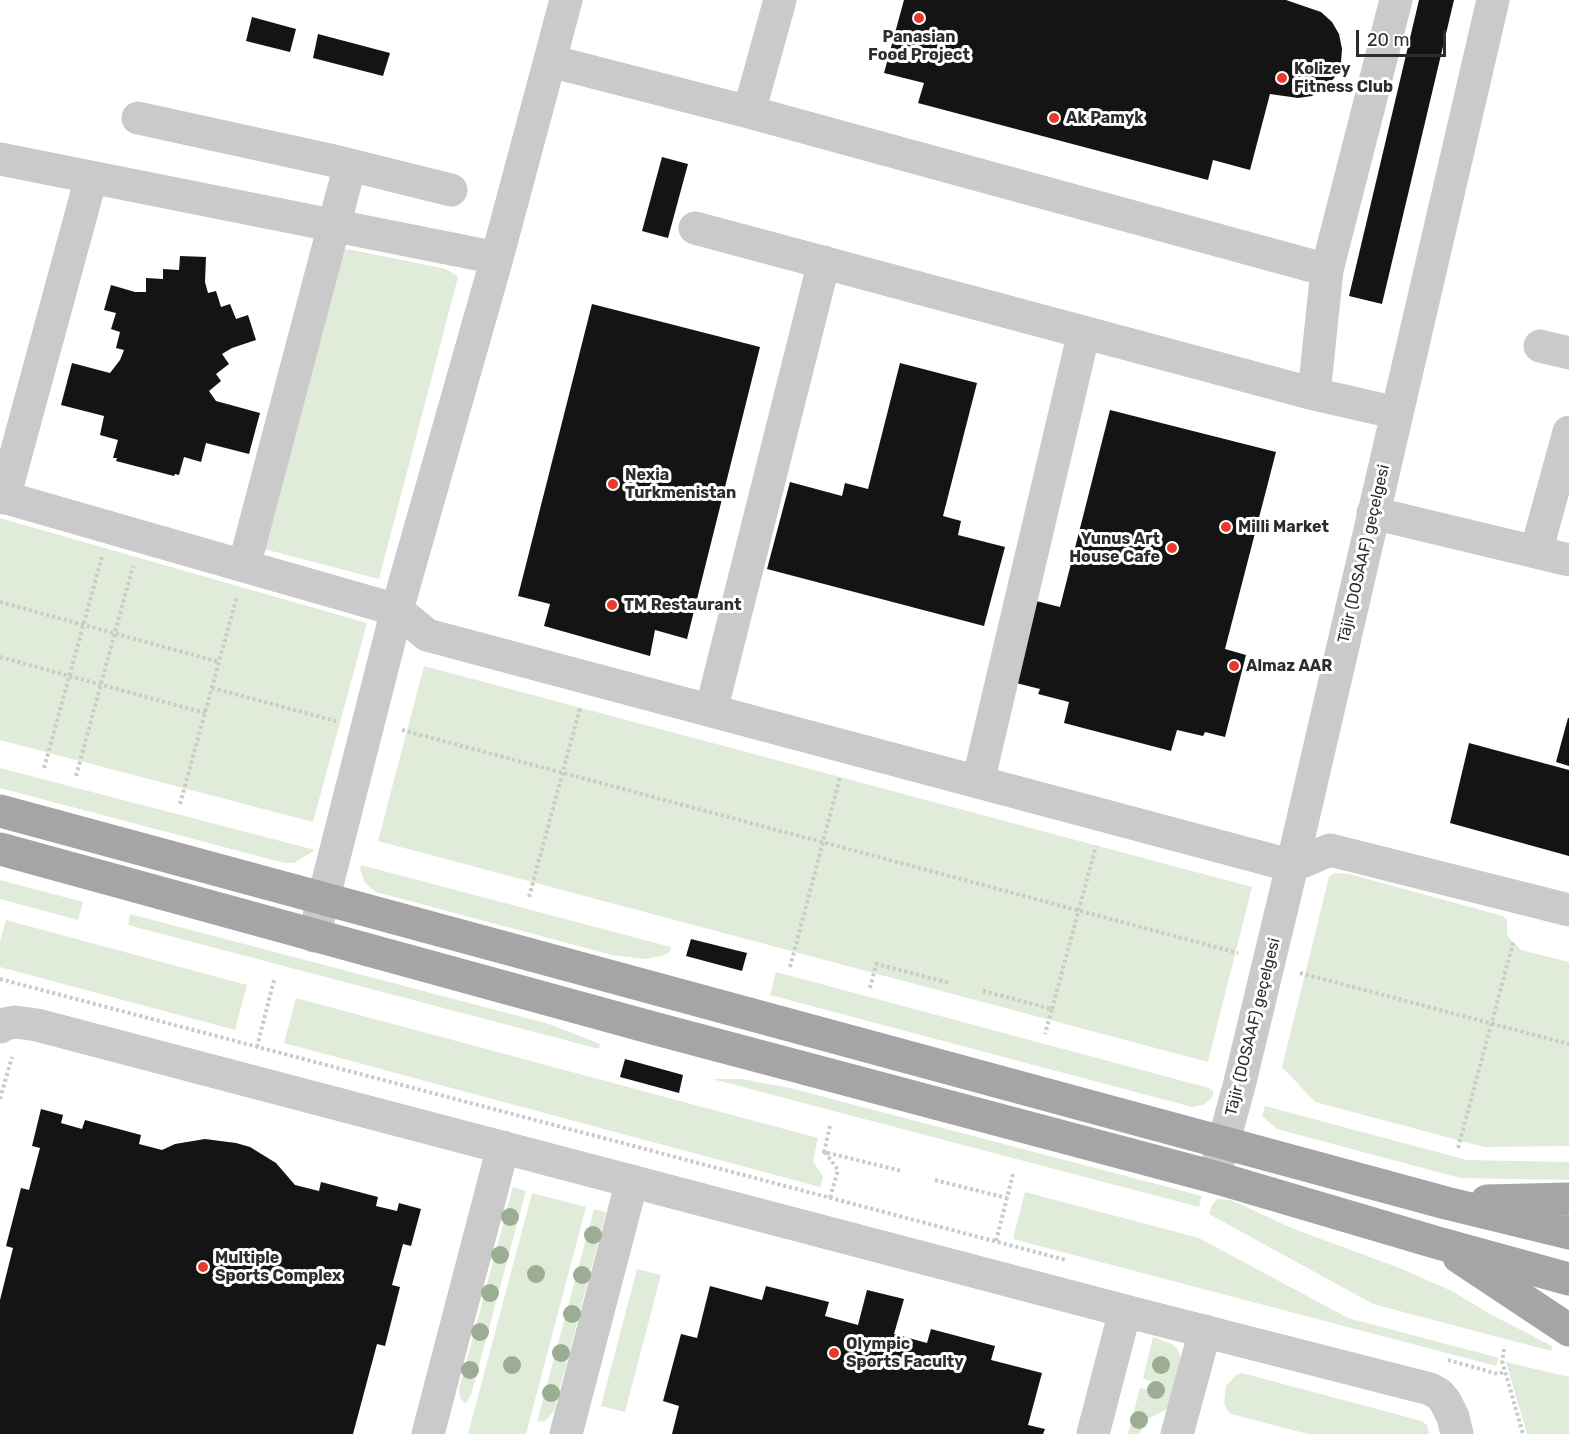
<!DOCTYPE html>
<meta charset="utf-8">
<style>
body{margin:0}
#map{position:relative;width:1569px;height:1434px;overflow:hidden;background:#fff;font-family:Rubik,sans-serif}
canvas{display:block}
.scale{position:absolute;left:1356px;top:30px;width:90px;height:27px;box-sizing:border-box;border:3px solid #2d2d2d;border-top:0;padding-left:8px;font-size:18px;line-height:21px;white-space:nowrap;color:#2d2d2d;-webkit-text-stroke:4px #fff;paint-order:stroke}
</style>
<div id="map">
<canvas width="1569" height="1434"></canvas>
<div class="scale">20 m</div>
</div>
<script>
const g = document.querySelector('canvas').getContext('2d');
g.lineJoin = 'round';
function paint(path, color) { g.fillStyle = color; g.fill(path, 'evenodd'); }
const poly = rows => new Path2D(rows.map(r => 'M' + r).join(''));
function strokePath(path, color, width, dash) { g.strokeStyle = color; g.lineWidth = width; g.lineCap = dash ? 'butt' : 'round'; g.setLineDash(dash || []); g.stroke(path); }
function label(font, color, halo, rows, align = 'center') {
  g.font = font + ' Rubik,sans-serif'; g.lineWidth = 6; g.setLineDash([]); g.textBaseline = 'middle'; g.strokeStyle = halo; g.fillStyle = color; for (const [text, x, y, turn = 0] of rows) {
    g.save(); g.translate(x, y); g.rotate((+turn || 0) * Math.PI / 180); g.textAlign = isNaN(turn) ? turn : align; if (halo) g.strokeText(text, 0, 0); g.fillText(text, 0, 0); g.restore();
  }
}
paint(poly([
 [347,249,446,269,458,277,379,579,264,549,343,251],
 [0,518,367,623,313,822,0,740],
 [424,666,1252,887,1208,1062,378,841],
 [0,768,315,850,294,863,286,863,273,860,0,788],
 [361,865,671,947,670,952,662,956,645,959,612,955,376,892,365,883,360,869],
 [1335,873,1349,874,1503,916,1507,920,1507,935,1521,950,1569,962,1569,1146,1484,1147,1315,1102,1282,1067,1329,877],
 [0,880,83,902,78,920,0,899],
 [130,914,549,1024,600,1044,599,1049,128,925],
 [6,920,247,985,235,1030,0,967,0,942],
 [776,972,1209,1088,1213,1091,1213,1095,1212,1098,1203,1105,1192,1107,770,995],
 [296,998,818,1138,813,1161,823,1177,820,1187,284,1043],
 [712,1079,742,1079,790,1088,1202,1196,1199,1207],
 [1265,1106,1467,1160,1569,1162,1569,1180,1460,1178,1277,1129,1262,1116],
 [513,1187,526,1191,471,1395,467,1402,465,1403,460,1398,459,1389],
 [1025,1192,1199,1238,1348,1318,1499,1358,1496,1366,1013,1239],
 [532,1193,586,1207,526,1434,468,1434],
 [1217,1199,1230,1200,1244,1206,1294,1229,1397,1267,1452,1291,1490,1314,1552,1346,1551,1351,1373,1304,1209,1214,1212,1205],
 [594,1209,606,1212,554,1411,545,1421,537,1422],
 [637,1269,661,1275,625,1412,601,1406],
 [1153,1337,1172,1344,1177,1348,1181,1358,1171,1407,1144,1421,1140,1434,1128,1434,1140,1388,1150,1390,1152,1382,1143,1378],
 [1506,1362,1569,1377,1569,1434,1527,1434],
 [1242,1373,1422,1421,1427,1425,1429,1434,1308,1434,1231,1414,1227,1410,1224,1403,1226,1386,1236,1375]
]), '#e1ebda');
paint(poly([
 [904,0,1286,0,1321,12,1332,22,1339,34,1342,49,1341,63,1335,77,1325,88,1312,96,1298,98,1270,94,1250,170,1213,160,1208,180,918,103,924,83,884,73],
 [1419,0,1454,0,1382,304,1349,296],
 [252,17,296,29,290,52,246,41],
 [318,34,390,53,383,76,313,58],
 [662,157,688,164,668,238,642,231],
 [180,256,206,257,205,282,208,293,216,291,221,307,230,304,236,319,248,315,256,340,232,348,222,354,229,364,216,374,221,381,209,391,216,401,260,413,249,454,206,443,201,462,184,457,179,475,175,474,174,476,116,461,117,458,113,458,118,440,100,435,104,416,61,405,72,363,110,373,120,360,124,350,116,348,120,332,111,329,116,313,104,310,111,285,135,292,146,292,146,278,163,279,163,269,179,270],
 [592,304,760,347,687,639,655,630,650,656,544,626,550,604,518,596],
 [900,363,977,383,943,516,961,521,958,535,1005,547,984,626,767,569,790,482,842,496,845,483,868,489],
 [1110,410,1276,452,1225,649,1246,655,1225,737,1205,732,1203,736,1177,730,1171,751,1064,723,1069,702,1038,694,1040,689,1012,682,1032,600,1060,607],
 [1568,718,1569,718,1569,766,1556,762],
 [1469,743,1569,770,1569,856,1450,823],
 [691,939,747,953,742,971,686,956],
 [625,1059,683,1075,679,1093,620,1077],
 [41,1109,63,1115,61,1123,82,1129,85,1120,141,1135,139,1144,162,1150,175,1144,205,1139,236,1143,250,1147,276,1163,295,1185,319,1191,321,1182,378,1197,376,1206,397,1211,399,1203,421,1209,411,1246,403,1244,392,1285,400,1287,385,1346,377,1344,353,1434,0,1434,0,1300,13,1248,6,1246,21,1188,29,1190,40,1148,32,1146],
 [710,1286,762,1300,766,1286,829,1302,825,1316,858,1325,867,1290,904,1299,894,1334,927,1343,931,1329,995,1346,991,1360,1042,1373,1028,1425,1045,1429,1043,1434,672,1434,679,1406,663,1401,681,1334,697,1338]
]), '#141414');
strokePath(poly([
 [0,602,219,662],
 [0,657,205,713],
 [212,688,336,721],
 [402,730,1238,953],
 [44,768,102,557],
 [76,776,133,566],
 [180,804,237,596],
 [529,897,580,708],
 [790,967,840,777],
 [1300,973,1569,1044],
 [0,979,1066,1260],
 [870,988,876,964,950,983],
 [983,991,1052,1009,1045,1034],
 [1052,1009,1096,846],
 [257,1047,274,980],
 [0,1099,12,1057],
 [830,1126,824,1152,902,1171],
 [1458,1148,1513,943],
 [825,1152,838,1170,830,1198],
 [935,1180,1007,1198],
 [996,1241,1013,1174],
 [1504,1349,1502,1361,1523,1434],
 [1448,1360,1498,1374,1505,1372]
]), '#cacaca', 4, [3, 3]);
strokePath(poly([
 [780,0,749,112,1327,270,1396,0],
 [550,61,749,112],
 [138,118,330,160,451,190],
 [0,159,497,258],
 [695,228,1314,394,1397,413],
 [1540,346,1569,353],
 [1314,394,1327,270],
 [0,496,397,610,427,635,1263,858,1292,866,1330,850,1569,910],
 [4,498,91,178],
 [1373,513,1569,560],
 [1536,552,1569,432],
 [244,566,350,165],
 [711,711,824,262],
 [978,782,1084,332],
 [314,936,397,610,497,258,566,0],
 [0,1027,5,1024,15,1022,37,1025,1125,1311,1093,1434],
 [1214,1177,1239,1086,1292,866,1493,0],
 [1125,1311,1430,1389,1439,1394,1445,1401,1453,1417,1457,1434],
 [428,1434,503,1147],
 [566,1434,632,1181],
 [1177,1434,1205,1331]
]), '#cacaca', 33);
strokePath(poly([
 [0,811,1446,1203,1569,1233],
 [0,849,653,1028,1214,1177,1438,1243,1569,1279],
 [1487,1201,1569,1199],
 [1459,1257,1569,1330]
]), '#a5a5a5', 33);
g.fillStyle = '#9bad93';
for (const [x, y] of [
 [510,1217],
 [593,1235],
 [500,1255],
 [536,1274],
 [582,1275],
 [490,1293],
 [572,1314],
 [480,1332],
 [561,1353],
 [512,1365],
 [1161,1365],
 [470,1370],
 [1156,1390],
 [551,1393],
 [1139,1420]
]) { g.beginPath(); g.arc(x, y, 9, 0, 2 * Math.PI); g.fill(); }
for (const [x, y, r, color] of [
 [919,18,6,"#e9392a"],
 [1282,78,6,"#e9392a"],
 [1054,118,6,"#e9392a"],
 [613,484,6,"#e9392a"],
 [1226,527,6,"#e9392a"],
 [1172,548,6,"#e9392a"],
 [612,605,6,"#e9392a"],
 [1234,666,6,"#e9392a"],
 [203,1267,6,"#e9392a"],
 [834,1353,6,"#e9392a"]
]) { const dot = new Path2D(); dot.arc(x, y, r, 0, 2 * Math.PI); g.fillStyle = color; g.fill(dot); strokePath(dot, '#fff', 2); }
label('bold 16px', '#2d2d2d', '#fff', [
 ["Panasian",919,37,"center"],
 ["Food Project",919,55,"center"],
 ["Kolizey",1294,69],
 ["Fitness Club",1294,87],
 ["Ak Pamyk",1066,118],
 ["Nexia",625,475],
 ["Turkmenistan",625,493],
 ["Milli Market",1238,527],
 ["Yunus Art",1160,539,"right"],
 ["House Cafe",1160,557,"right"],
 ["TM Restaurant",624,605],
 ["Almaz AAR",1246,666],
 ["Multiple",215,1258],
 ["Sports Complex",215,1276],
 ["Olympic",846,1344],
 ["Sports Faculty",846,1362]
], 'left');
label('16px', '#2d2d2d', '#fff', [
 ["Täjir (DOSAAF) geçelgesi",1364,554,-77],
 ["Täjir (DOSAAF) geçelgesi",1253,1027,-76]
]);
</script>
